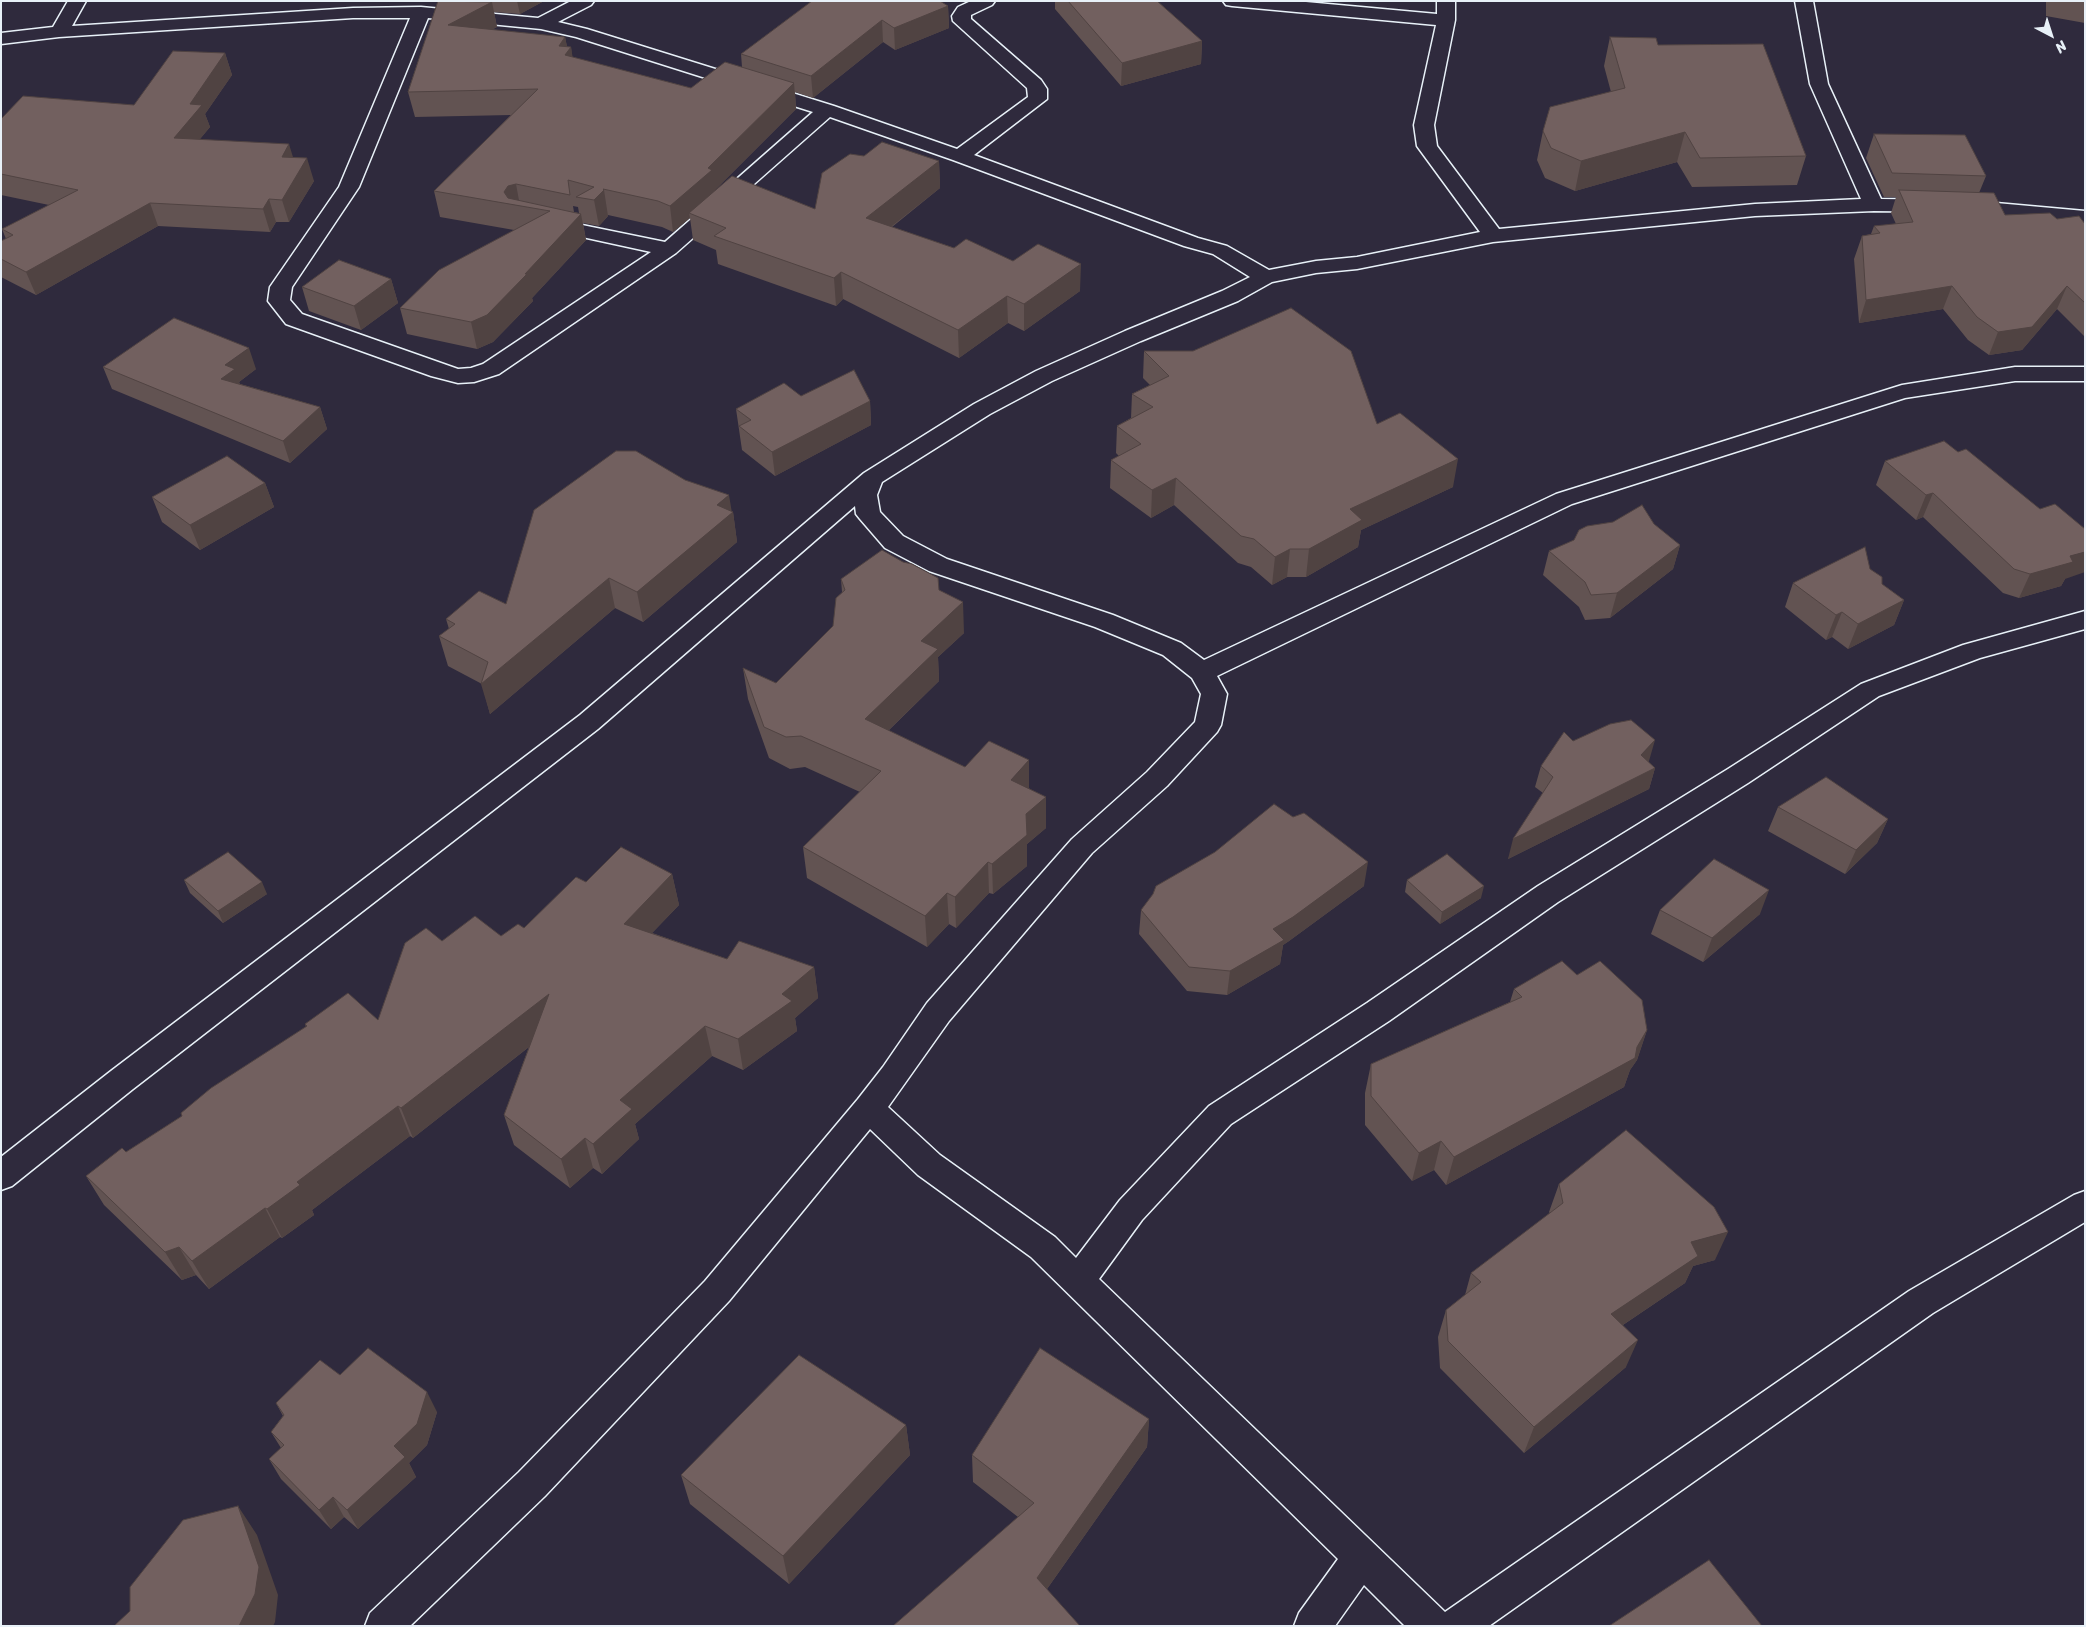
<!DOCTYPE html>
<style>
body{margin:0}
#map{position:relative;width:2086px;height:1627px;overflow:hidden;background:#2f2a3d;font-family:Sriracha,sans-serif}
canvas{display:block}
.frame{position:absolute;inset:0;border:2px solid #e8f1f8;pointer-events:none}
.north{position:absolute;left:2026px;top:10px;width:50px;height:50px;-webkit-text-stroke:4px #2f2a3d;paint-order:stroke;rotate:140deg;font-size:14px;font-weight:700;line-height:20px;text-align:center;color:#e8f1f8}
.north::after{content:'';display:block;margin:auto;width:18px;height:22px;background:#e8f1f8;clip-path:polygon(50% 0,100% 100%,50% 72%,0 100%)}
</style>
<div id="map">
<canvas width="2086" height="1627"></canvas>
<div class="frame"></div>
<div class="north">N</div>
</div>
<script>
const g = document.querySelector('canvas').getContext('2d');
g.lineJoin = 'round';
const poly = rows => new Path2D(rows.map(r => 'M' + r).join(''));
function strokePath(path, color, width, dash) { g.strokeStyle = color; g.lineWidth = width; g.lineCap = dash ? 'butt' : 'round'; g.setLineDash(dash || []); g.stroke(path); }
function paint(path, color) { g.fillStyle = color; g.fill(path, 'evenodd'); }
const minor = poly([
 [68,1,86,1,72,26,353,8,421,7,538,18,571,1,594,1,591,5,558,22,587,29,834,106,957,149,1028,97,1027,88,953,21,952,16,958,7,971,1,995,1,992,5,971,15,971,19,1041,80,1047,89,1047,99,974,155,1198,238,1227,246,1269,270,1316,261,1357,257,1480,232,1417,146,1414,125,1436,25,1232,6,1226,5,1223,1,1295,1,1437,14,1437,1,1455,1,1455,20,1434,125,1437,146,1499,229,1755,204,1861,199,1810,84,1795,1,1813,1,1828,84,1881,199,1963,200,2085,211,2085,223,1963,212,1874,211,1755,216,1493,242,1357,269,1316,273,1272,282,1238,301,1141,341,1052,381,990,414,882,482,877,495,880,512,903,536,947,559,1113,615,1181,643,1204,660,1556,494,1902,385,2015,367,2085,367,2085,381,2015,381,1905,398,1572,504,1217,676,1227,694,1221,725,1217,732,1167,786,1092,853,949,1021,888,1107,940,1155,1055,1237,1076,1258,1120,1200,1209,1106,1367,1003,1538,886,1728,769,1861,684,1963,645,2085,611,2085,629,1980,658,1879,696,1748,783,1558,902,1389,1021,1231,1124,1142,1220,1099,1279,1445,1612,1909,1291,2074,1195,2085,1191,2085,1222,1933,1313,1489,1626,1405,1626,1364,1585,1335,1626,1294,1626,1299,1613,1338,1559,1031,1257,918,1175,870,1129,729,1301,545,1496,410,1626,365,1626,370,1613,519,1472,705,1281,858,1099,883,1067,927,1003,1072,839,1147,772,1195,722,1201,694,1192,678,1163,655,1095,627,929,571,885,548,860,519,856,514,855,506,598,729,133,1089,12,1186,1,1190,1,1157,111,1071,580,715,864,473,974,404,1036,371,1125,331,1222,291,1250,277,1213,254,1184,246,953,160,830,117,676,253,499,374,474,382,458,383,431,376,286,324,268,301,270,287,339,187,410,18,353,18,59,37,1,44,1,33,53,27,68,1],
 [428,18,541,29,576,37,813,112,665,242,548,218,541,220,538,224,541,228,651,252,483,364,471,368,458,369,302,314,290,300,292,287,359,187,428,18]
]);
strokePath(minor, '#e8f1f8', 3);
paint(minor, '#2f2a3d');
paint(poly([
 [438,1,544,1,520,14,494,12,497,27,491,30,565,37,567,47,571,47,572,57,691,88,742,67,741,54,812,1,948,6,949,28,895,50,883,42,813,98,795,92,796,109,715,190,715,191,815,209,864,156,939,161,940,188,892,227,954,248,1013,261,1080,291,1024,331,1008,323,959,358,843,299,836,306,718,264,716,250,693,240,690,218,673,232,662,227,608,215,608,216,599,226,583,223,586,240,532,298,533,301,493,342,477,349,407,334,400,308,514,230,440,217,434,191,511,115,415,117,408,92],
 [573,206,578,207,579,213,574,212],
 [1055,1,1157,1,1202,41,1201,64,1121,86,1055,9],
 [2046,1,2085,1,2085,23,2046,16],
 [1610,37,1658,45,1806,156,1797,185,1692,187,1677,162,1575,191,1545,178,1537,160,1543,131,1611,92,1604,66],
 [225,53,232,75,205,114,210,127,199,140,293,157,314,181,289,222,276,222,270,232,158,226,36,295,1,277,1,241,6,239,2,229,49,205,1,195,1,119,134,105],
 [1874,134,1986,176,1979,193,2005,215,2057,219,2085,224,2085,337,2057,309,2022,350,1989,355,1968,340,1943,309,1859,323,1854,259,1862,236,1871,234,1874,226,1896,224,1891,213,1896,197,1884,197,1866,158],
 [391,279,398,303,361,330,309,311,302,287],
 [1144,351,1377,424,1453,487,1361,530,1358,547,1306,577,1287,577,1272,585,1251,567,1238,563,1174,505,1151,518,1110,488,1111,460,1119,456,1116,453,1117,426,1131,418,1132,394,1150,385,1143,378],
 [103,367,256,369,239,382,240,384,320,407,327,429,290,463,112,389],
 [801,396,870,401,871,425,775,476,742,450,736,409],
 [1885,461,2065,579,2061,586,2019,598,2003,593,1923,517,1916,520,1876,485],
 [265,483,274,507,200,550,162,522,152,497],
 [732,512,733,512,737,542,643,622,615,608,490,714,482,684,448,666,439,636,449,629,446,619,506,604],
 [1654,524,1680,545,1673,569,1610,618,1585,620,1579,607,1543,575,1549,551],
 [1870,569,1882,584,1904,600,1894,625,1848,649,1832,637,1826,640,1785,607,1793,583],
 [841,579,939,590,964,633,938,657,939,681,888,731,965,767,1029,788,1046,828,1027,844,1027,866,993,894,989,893,956,928,949,924,927,947,807,878,803,847,860,792,805,767,790,769,769,758,748,699,743,668,776,683,833,626,842,592],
 [1573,741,1649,761,1648,762,1655,768,1649,789,1508,859,1543,793,1535,787,1541,766],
 [1778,807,1888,819,1877,843,1845,874,1768,831],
 [672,874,679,905,652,933,727,959,814,967,818,998,795,1018,797,1031,743,1070,712,1056,635,1124,639,1139,602,1174,593,1168,570,1188,514,1145,504,1115,529,1047,413,1138,410,1136,312,1210,314,1215,282,1238,280,1237,209,1289,196,1275,182,1280,104,1205,86,1176,126,1152,182,1116,306,1027,305,1024,378,1020,442,941,501,936,524,928,586,882],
 [184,880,267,894,223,923,190,893],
 [1407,880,1481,898,1440,924,1405,892],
 [1364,886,1289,941,1283,945,1280,964,1227,995,1187,991,1139,934,1141,910],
 [1660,910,1760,914,1703,962,1651,934],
 [1577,975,1647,1030,1637,1060,1630,1070,1624,1087,1446,1185,1434,1170,1412,1181,1365,1125,1365,1093,1371,1064,1510,1002,1514,989],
 [1559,1184,1715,1260,1693,1266,1685,1283,1623,1325,1626,1367,1524,1453,1440,1368,1438,1337,1446,1310,1465,1295,1471,1273,1550,1214,1549,1212],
 [276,1403,437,1412,427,1445,409,1463,416,1477,358,1529,344,1517,331,1529,281,1479,269,1459,281,1448,271,1432,283,1416],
 [1149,1419,1147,1447,1047,1589,893,1626,1018,1517,973,1482,972,1455],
 [906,1425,910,1455,789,1584,690,1504,681,1475]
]), '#625352');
paint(poly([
 [517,1,544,1,520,14],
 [492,2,497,27,454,50,448,25],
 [948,6,949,28,895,50,894,28],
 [882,20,883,42,813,98,811,76],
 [565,37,568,51,571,47,575,72,559,46],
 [1202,41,1201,64,1121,86,1122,63],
 [225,53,232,75,205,114,210,127,182,161,174,138,190,104],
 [794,83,796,109,715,190,715,195,689,213,690,218,673,232,670,206],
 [1685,132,1677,162,1575,191,1581,161],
 [289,144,296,167,282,157],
 [307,158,314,181,289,222,282,200],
 [939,161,940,188,868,245,866,218],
 [568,180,575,220,581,214,586,240,532,298,533,301,493,342,477,349,471,322,575,220],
 [516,184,520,206,506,203,504,192,508,186],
 [604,190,608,216,599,226,594,200],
 [269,199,276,222,270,232,263,209],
 [150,203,158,226,36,295,26,272],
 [1081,264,1080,291,1024,331,1024,304],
 [841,272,843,299,836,306,834,278],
 [391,279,398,303,361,330,354,306],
 [1952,286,1943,309,1859,323,1866,300],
 [2067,286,2057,309,2022,350,1989,355,1998,332],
 [1007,296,1008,323,959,358,958,330],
 [249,348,256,369,239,382,242,391,221,379,225,365],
 [870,401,871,425,775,476,772,452],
 [320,407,327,429,290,463,283,441],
 [1458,459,1453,487,1361,530,1358,547,1306,577,1309,549,1350,509],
 [1176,478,1174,505,1151,518,1152,490],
 [265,483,274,507,200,550,190,525],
 [1933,493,1923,517,1916,520,1926,495],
 [729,495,732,513,733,512,737,542,643,622,637,592,717,505],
 [1680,545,1673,569,1610,618,1617,593],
 [1290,549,1287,577,1272,585,1275,557],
 [2085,552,2085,572,2065,579,2061,586,2019,598,2030,574,2070,556],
 [609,578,615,608,490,714,481,684],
 [1904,600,1894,625,1848,649,1858,624],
 [963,602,964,633,938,657,939,681,867,751,865,719,921,641],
 [1842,612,1832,637,1826,640,1836,615],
 [1655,740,1649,761,1634,776,1641,755],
 [1029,760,1029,791,1011,780],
 [1655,768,1649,789,1508,859,1513,839],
 [1046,797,1046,828,1027,844,1027,866,993,894,992,864,1026,814],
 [1888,819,1877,843,1845,874,1856,850],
 [988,862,989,893,956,928,955,897],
 [1368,862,1364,886,1289,941,1283,945,1280,964,1227,995,1230,971,1273,929],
 [672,874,679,905,631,955,624,924],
 [262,882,267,894,223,923,218,911],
 [1484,886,1481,898,1440,924,1442,912],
 [1769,890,1760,914,1703,962,1712,938],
 [947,893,949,924,927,947,925,916],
 [814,967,818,998,795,1018,797,1031,743,1070,738,1039,782,994],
 [549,994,558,1024,413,1138,401,1108],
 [705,1026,712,1056,635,1124,639,1139,602,1174,593,1144,620,1100],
 [1647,1030,1637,1060,1630,1070,1624,1087,1446,1185,1454,1157,1637,1047],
 [398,1106,410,1136,312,1210,314,1215,282,1238,267,1209,297,1182],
 [585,1138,593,1168,570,1188,561,1159],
 [1441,1141,1434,1170,1412,1181,1419,1153],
 [265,1208,280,1237,209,1289,192,1261],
 [1728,1232,1715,1260,1693,1266,1685,1283,1599,1341,1611,1314,1691,1242],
 [179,1247,196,1275,182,1280,165,1252],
 [1638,1340,1626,1367,1524,1453,1534,1427],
 [427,1392,437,1412,427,1445,409,1463,416,1477,358,1529,347,1510,394,1446],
 [1149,1419,1147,1447,1037,1603,1037,1578],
 [906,1425,910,1455,789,1584,783,1556],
 [333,1497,344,1517,331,1529,319,1510],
 [238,1506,257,1535,278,1595,275,1622,273,1626,239,1626]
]), '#504342');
const building = poly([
 [438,1,492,2,448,25,565,37,559,46,571,47,565,55,691,88,725,62,794,83,708,168,712,170,670,206,658,201,603,189,604,190,594,200,576,197,594,187,568,180,570,195,516,184,508,186,504,192,508,198,581,214,525,274,527,274,487,315,471,322,400,308,439,270,550,211,434,191,538,89,408,92,438,1],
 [812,1,940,1,948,6,894,28,882,20,811,76,741,54,812,1],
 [1068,1,1157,1,1202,41,1122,63,1068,1],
 [1610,37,1656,38,1658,45,1763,44,1806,156,1700,158,1685,132,1581,161,1551,148,1543,131,1550,107,1625,88,1610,37],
 [173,51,225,53,190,104,202,105,174,138,289,144,282,157,307,158,282,200,269,199,263,209,150,203,26,272,1,259,1,241,13,235,2,229,78,190,1,174,1,119,23,96,134,105,173,51],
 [1874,134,1965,135,1986,176,1892,173,1874,134],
 [882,142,939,161,866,218,954,248,966,239,1013,261,1038,244,1081,264,1024,304,1007,296,958,330,841,272,834,278,714,236,726,228,689,213,732,176,815,209,822,173,850,154,864,156,882,142],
 [1899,190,1994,193,2005,215,2050,213,2057,219,2079,216,2085,224,2085,303,2067,286,2032,327,1998,332,1977,317,1952,286,1866,300,1862,236,1880,233,1874,226,1913,222,1899,190],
 [339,260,391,279,354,306,302,287,339,260],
 [1291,308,1351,351,1377,424,1400,413,1458,459,1350,509,1362,520,1309,549,1290,549,1275,557,1254,539,1241,536,1176,478,1152,490,1111,460,1141,444,1117,426,1153,407,1132,394,1169,376,1144,351,1193,351,1291,308],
 [174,318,249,348,225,365,235,369,221,379,320,407,283,441,103,367,174,318],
 [854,370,870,401,772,452,739,426,751,420,736,409,784,383,801,396,854,370],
 [1944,441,1958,452,1966,449,2040,509,2055,504,2085,529,2085,552,2070,556,2073,562,2030,574,2014,569,1933,493,1926,495,1885,461,1944,441],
 [616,451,636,451,685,480,729,495,717,505,733,512,637,592,609,578,481,684,488,662,439,636,455,624,446,619,479,591,506,604,534,510,616,451],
 [227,456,265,483,190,525,152,497,227,456],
 [1642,505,1654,524,1680,545,1617,593,1591,595,1585,582,1549,551,1574,540,1579,530,1587,526,1613,522,1642,505],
 [1865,547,1870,569,1882,577,1882,584,1904,600,1858,624,1842,612,1836,615,1793,583,1865,547],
 [882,550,903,562,912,564,938,578,939,590,963,602,921,641,938,649,865,719,965,767,989,741,1029,760,1011,780,1046,797,1026,814,1027,835,992,864,988,862,955,897,947,893,925,916,803,847,881,771,801,736,786,737,764,727,743,668,776,683,833,626,836,598,845,590,841,579,882,550],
 [1631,720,1655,740,1641,755,1655,768,1513,839,1553,777,1541,766,1564,732,1573,741,1610,724,1631,720],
 [1826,777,1888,819,1856,850,1778,807,1826,777],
 [1274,804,1293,817,1304,813,1368,862,1293,917,1273,929,1284,940,1230,971,1189,967,1141,910,1153,894,1156,886,1215,852,1274,804],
 [621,847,672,874,624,924,727,959,739,941,814,967,782,994,792,1001,738,1039,705,1026,620,1100,632,1109,593,1144,585,1138,561,1159,504,1115,549,994,401,1108,398,1106,297,1182,300,1185,267,1209,265,1208,192,1261,179,1247,165,1252,86,1176,122,1148,126,1152,182,1116,181,1113,211,1088,307,1026,305,1024,348,993,378,1020,405,943,426,928,442,941,475,916,501,936,518,924,524,928,576,877,586,882,621,847],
 [228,852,262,882,218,911,184,880,228,852],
 [1447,854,1484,886,1442,912,1407,880,1447,854],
 [1714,859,1769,890,1712,938,1660,910,1714,859],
 [1562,961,1577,975,1600,961,1642,1000,1647,1030,1637,1047,1635,1058,1454,1157,1441,1141,1419,1153,1371,1096,1371,1064,1522,997,1514,989,1562,961],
 [1626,1130,1714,1207,1728,1232,1691,1242,1698,1256,1611,1314,1638,1340,1534,1427,1448,1341,1446,1310,1481,1282,1471,1273,1563,1203,1559,1184,1626,1130],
 [368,1348,427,1392,417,1424,394,1446,405,1457,347,1510,333,1497,319,1510,269,1459,284,1445,271,1432,284,1415,276,1403,320,1360,340,1375,368,1348],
 [1040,1348,1149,1419,1037,1578,1080,1626,893,1626,1034,1503,972,1455,1040,1348],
 [799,1355,906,1425,783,1556,681,1475,799,1355],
 [238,1506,259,1567,255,1594,239,1626,114,1626,130,1611,130,1587,183,1520,238,1506],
 [1709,1560,1762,1626,1609,1626,1709,1560]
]);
paint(building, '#72605f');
strokePath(building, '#504342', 1);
</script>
